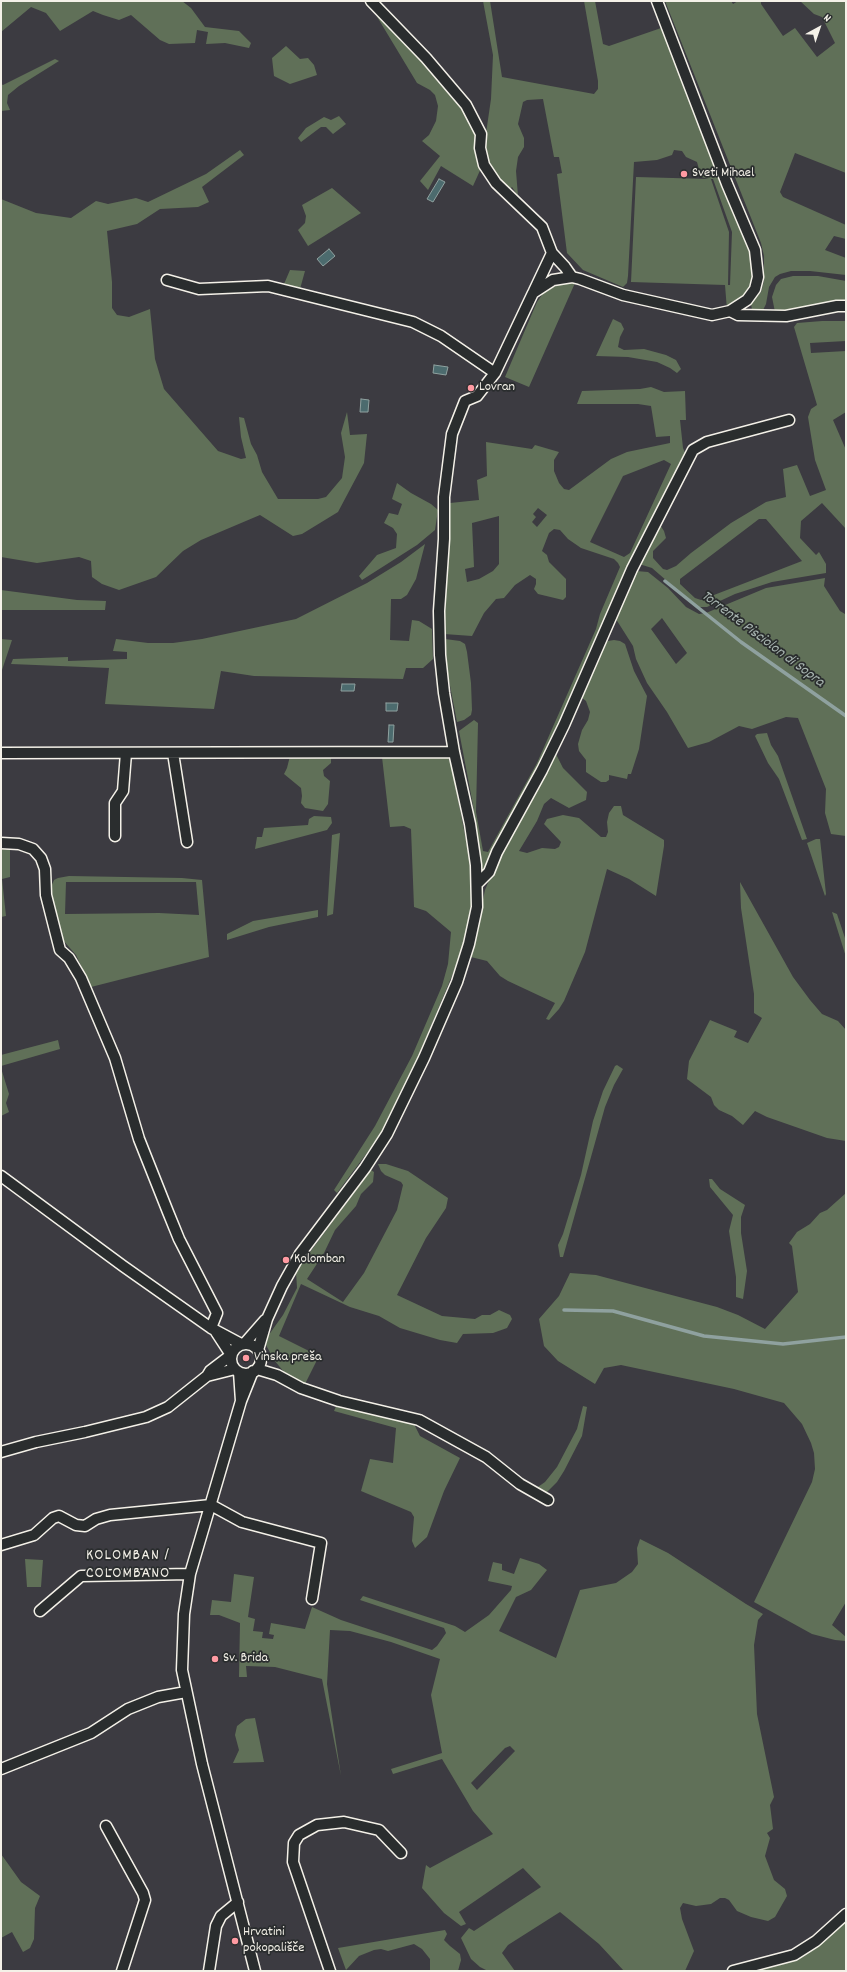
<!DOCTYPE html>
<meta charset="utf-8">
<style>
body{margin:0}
#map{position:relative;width:847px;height:1972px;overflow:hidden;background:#3c3b41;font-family:Dekko,sans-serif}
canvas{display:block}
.frame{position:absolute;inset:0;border:2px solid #f4f1e8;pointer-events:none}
.north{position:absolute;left:799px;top:8px;width:40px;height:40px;-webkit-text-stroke:3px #2a2d2e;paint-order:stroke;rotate:40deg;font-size:11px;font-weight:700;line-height:16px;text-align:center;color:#f4f1e8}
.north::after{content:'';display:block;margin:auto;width:14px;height:18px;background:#f4f1e8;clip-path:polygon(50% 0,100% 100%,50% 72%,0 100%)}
</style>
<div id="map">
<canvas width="847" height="1972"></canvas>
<div class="frame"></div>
<div class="north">N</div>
</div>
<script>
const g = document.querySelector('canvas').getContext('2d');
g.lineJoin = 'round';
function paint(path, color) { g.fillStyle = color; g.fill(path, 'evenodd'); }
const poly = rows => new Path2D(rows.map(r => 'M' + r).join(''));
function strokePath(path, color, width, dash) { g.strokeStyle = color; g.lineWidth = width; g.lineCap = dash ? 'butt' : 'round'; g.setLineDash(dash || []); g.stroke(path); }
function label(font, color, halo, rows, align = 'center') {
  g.font = font + ' Dekko,sans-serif'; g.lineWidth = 3.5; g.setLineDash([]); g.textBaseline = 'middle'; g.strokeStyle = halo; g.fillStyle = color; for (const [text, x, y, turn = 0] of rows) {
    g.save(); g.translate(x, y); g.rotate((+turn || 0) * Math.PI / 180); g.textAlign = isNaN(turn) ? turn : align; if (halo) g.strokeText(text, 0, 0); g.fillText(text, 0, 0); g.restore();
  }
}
paint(poly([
 [1,1,182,1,191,8,205,27,239,31,251,43,249,48,225,43,206,44,208,32,197,30,195,43,169,44,160,40,131,15,119,20,103,15,93,11,60,31,46,13,31,7,1,32],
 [483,1,490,1,502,77,594,94,598,89,598,81,584,1,595,1,603,44,609,46,664,27,755,261,752,285,744,296,727,310,725,285,631,282,636,177,709,179,701,177,697,162,686,157,682,151,674,150,672,155,657,160,634,162,628,276,627,283,623,287,583,270,567,253,557,174,562,173,559,157,554,157,543,99,527,100,523,102,518,124,524,138,524,147,518,157,516,171,518,196,512,187,509,190,493,170,486,156,484,147,491,99,493,55],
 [711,179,713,179,732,232,730,285,728,285,729,232],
 [665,1,731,1,733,4,738,1,761,1,761,4,783,36,795,28,817,57,835,43,822,17,814,14,800,1,846,1,846,173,795,153,780,192,783,197,846,225,846,239,834,236,825,250,846,258,846,275,810,271,791,271,780,274,775,277,769,287,766,304,763,310,759,313,752,310,751,304,761,292,764,281,764,256,761,243],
 [373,7,454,94,477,130,482,166,473,186,441,166,428,190,420,181,440,156,422,141,429,135,436,121,438,106,435,95,430,90,417,83,373,10],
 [286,46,300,59,308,58,314,65,317,75,290,84,274,76,272,58],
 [55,59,59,61,19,86,8,95,7,103,10,110,1,111,1,84,3,85],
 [339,116,346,124,333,134,326,127,321,127,301,142,298,138,306,128,324,117,331,120],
 [240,150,244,155,202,187,209,202,198,207,160,209,137,224,107,231,112,282,112,308,117,315,129,317,150,309,155,359,164,389,218,451,241,459,246,458,241,437,239,417,244,418,251,444,257,455,262,472,278,499,318,499,326,497,342,478,345,457,341,433,347,412,350,435,367,434,364,463,338,512,302,534,293,536,260,515,201,540,183,551,156,577,119,590,102,584,92,577,91,561,79,557,37,563,1,557,1,199,36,213,71,218,96,201,108,204,136,198,148,202,206,174],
 [332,188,361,213,308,246,298,230,305,223,306,216,302,205],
 [290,270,305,271,300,289,284,284],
 [793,276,818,276,846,281,846,302,775,312,772,297,776,285,781,279],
 [566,282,575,283,529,387,505,377,537,302,544,292,557,285],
 [613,319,621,323,624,329,620,337,618,347,624,350,644,349,666,355,676,360,681,369,677,373,670,368,657,362,628,357,596,356],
 [822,321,846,321,846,341,810,343,811,353,846,351,846,412,833,420,846,450,846,529,822,503,801,521,800,538,816,555,819,552,826,564,826,573,772,582,735,594,707,607,697,607,652,568,639,564,658,522,664,531,666,538,653,551,653,558,663,569,667,570,676,566,691,553,731,523,766,502,786,497,783,469,797,465,810,496,826,490,815,460,808,417,811,409,817,405,794,327,797,323],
 [759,519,766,519,802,561,701,600,695,598,680,584,680,579],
 [651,387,664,392,685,391,686,420,680,420,683,448,686,455,554,740,485,870,482,871,473,805,459,731,474,720,478,723,476,812,483,851,488,852,537,763,596,629,600,614,620,567,618,563,614,559,581,548,568,539,560,530,554,529,549,533,542,551,547,555,549,562,566,579,566,597,563,600,538,594,534,589,536,584,536,579,530,575,515,585,504,598,496,599,484,613,472,636,444,634,450,503,479,500,477,480,487,476,486,442,532,449,535,445,559,452,554,460,554,471,559,483,564,489,569,490,611,459,627,452,670,443,670,436,656,437,651,406,638,404,577,404,582,391,640,389],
 [664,460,671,464,630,553,624,557,590,542,623,476],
 [538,508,547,515,537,527,532,522,536,517,533,514],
 [499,516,499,564,493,571,479,579,467,582,465,569,474,567,472,523],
 [397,483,411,493,431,504,438,510,435,530,417,545,362,580,359,576,377,555,396,548,397,534,393,528,384,523,389,513,398,515,402,504,392,499],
 [425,544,416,579,407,595,401,599,391,599,390,640,409,641,412,620,419,621,432,629,433,659,423,668,406,668,403,679,254,676,221,671,214,709,105,704,109,668,11,664,13,659,68,657,68,661,127,659,127,652,113,651,116,639,148,643,173,643,202,639,296,619,367,583,401,562],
 [636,571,648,572,668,588,686,607,699,614,706,613,766,588,825,578,824,586,840,611,845,614,846,599,846,836,831,834,825,813,826,789,798,718,786,717,752,729,739,726,709,742,688,748,667,712,647,683,636,659,633,646,614,616],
 [662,618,687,653,676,664,651,629],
 [1,590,77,600,106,601,105,610,1,610],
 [1,639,12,640,1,673],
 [445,639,460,641,465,644,467,652,471,683,472,710,471,715,464,720,457,722,447,670],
 [614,640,620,641,625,644,634,671,647,696,639,749,631,774,628,774,627,779,609,775,609,780,606,782,601,782,586,772,586,760,579,751,578,744,582,730,588,720,590,712,586,701,581,697,603,646,608,641],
 [767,733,771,745,778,756,807,839,802,840,779,779,768,763,755,736,757,734],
 [556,754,563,768,587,792,586,800,569,808,551,798,544,804,537,821,519,851,527,853,542,848,555,849,559,847,561,842,544,824,547,819,563,815,579,818,601,837,606,837,608,832,607,822,609,813,614,806,621,806,623,815,664,840,664,846,656,896,629,879,607,869,585,952,564,1001,559,1009,549,1020,546,1019,555,1003,508,981,500,976,487,961,471,957,485,890,500,854],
 [331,755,331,763,323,770,324,776,330,781,328,804,323,811,305,808,301,803,302,796,301,788,284,774,287,768,290,756],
 [441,756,448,758,451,763,471,866,473,886,471,910,465,938,456,966,416,1062,384,1130,337,1193,334,1190,375,1126,412,1056,442,986,448,964,451,932,426,911,414,907,411,829,404,826,390,827,382,757],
 [314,816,331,817,332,823,327,830,255,849,257,837,262,837,264,828,308,825,309,819],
 [340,833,333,914,327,916,332,835],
 [816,839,820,839,826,894,825,896,807,843],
 [1,847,10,849,10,877,2,879,6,916,1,917],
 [69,876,182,878,202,880,209,957,91,987,76,955,62,939,55,915,51,887,54,880,58,878],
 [66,882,196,882,199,915,159,913,65,914],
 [740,882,793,977,810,1000,822,1014,838,1021,846,1030,846,1141,827,1138,767,1117,755,1111,743,1125,732,1116,719,1110,714,1105,711,1097,687,1079,689,1061,710,1020,737,1031,734,1037,748,1043,762,1018,754,1013,754,994,741,908],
 [318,910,318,917,269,927,227,940,227,934,253,921],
 [832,912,837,914,846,941,846,957],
 [58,1040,60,1049,1,1066,1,1055],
 [617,1065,623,1069,614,1085,605,1107,563,1257,560,1257,558,1245,563,1234,581,1175,593,1121,603,1091,615,1066],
 [1,1068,9,1094,6,1103,9,1112,1,1116],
 [378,1164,386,1164,408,1171,448,1198,446,1208,426,1238,397,1295,442,1316,475,1319,482,1315,490,1315,499,1310,510,1315,512,1319,507,1328,493,1333,463,1334,457,1343,440,1340,400,1328,379,1316,350,1307,301,1284,279,1336,319,1356,305,1384,284,1372,274,1360,266,1345,268,1336,283,1315,297,1288,296,1271,371,1170,374,1172,373,1182,361,1194,356,1206,335,1230,324,1253,307,1279,343,1302,364,1273,397,1210,403,1185,401,1182,385,1175,381,1171],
 [709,1179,712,1179,720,1189,745,1205,741,1217,741,1233,747,1271,743,1299,736,1297,736,1277,729,1231,733,1215,710,1187],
 [846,1193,846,1602,832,1625,846,1637,846,1641,835,1640,812,1634,754,1602,812,1482,815,1469,814,1453,811,1443,802,1424,784,1403,734,1389,621,1365,604,1368,595,1384,558,1361,544,1346,539,1319,559,1296,570,1273,596,1275,717,1307,738,1315,765,1329,798,1292,792,1246,789,1243,797,1232,810,1224,820,1213,827,1210],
 [337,1404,393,1417,414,1424,420,1436,460,1458,444,1491,427,1537,415,1548,412,1541,414,1517,411,1512,361,1491,370,1459,393,1463,396,1428,334,1411],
 [583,1406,587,1407,582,1436,564,1471,557,1482,544,1495,535,1489,545,1482,557,1467,577,1429],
 [640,1539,668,1553,746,1604,763,1614,758,1620,754,1645,757,1714,774,1797,770,1805,773,1829,767,1833,770,1838,765,1856,774,1880,785,1889,787,1896,775,1917,768,1921,751,1917,737,1911,729,1900,725,1898,720,1898,711,1904,696,1906,683,1903,680,1908,682,1919,694,1951,685,1971,624,1971,599,1944,560,1912,508,1945,502,1953,515,1971,488,1971,480,1967,471,1959,461,1938,469,1928,474,1931,541,1887,523,1868,459,1912,466,1924,461,1926,444,1913,422,1888,426,1865,430,1868,493,1834,473,1811,442,1759,393,1774,391,1769,442,1753,431,1695,440,1659,391,1642,350,1631,330,1630,327,1684,341,1776,322,1679,275,1667,246,1666,247,1677,239,1677,240,1623,219,1615,210,1615,212,1600,231,1602,234,1574,254,1577,248,1617,255,1619,253,1631,263,1632,262,1638,273,1639,274,1635,269,1634,271,1623,305,1629,312,1607,341,1620,432,1650,437,1646,446,1633,444,1628,360,1600,363,1596,455,1626,465,1632,489,1615,511,1590,512,1586,488,1581,493,1562,502,1564,502,1570,514,1574,520,1558,539,1564,547,1570,531,1590,516,1597,499,1631,556,1658,580,1590,616,1583,632,1572,638,1564,637,1548],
 [510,1746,515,1751,477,1790,471,1783,505,1748],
 [25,1559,43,1560,41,1587,27,1587],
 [255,1718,264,1762,233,1763,239,1750,235,1735,237,1726,246,1719],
 [1,1854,21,1882,40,1896,35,1908,34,1939,30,1948,23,1952,12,1932,1,1938],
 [846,1920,846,1971,745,1971,780,1965,807,1952,831,1935],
 [445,1930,447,1934,444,1940,450,1946,460,1954,461,1960,458,1971,430,1971,430,1959,422,1949,414,1944,388,1951,381,1949,374,1950,359,1956,346,1970,338,1948]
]), '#607058');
const water = poly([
 [439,179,445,182,433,202,427,199,439,179],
 [329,249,335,256,323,266,317,259,329,249],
 [434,365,448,367,446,375,433,373,434,365],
 [361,399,369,400,368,412,360,412,361,399],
 [342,684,355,684,354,691,341,691,342,684],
 [386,703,398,703,397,711,386,711,386,703],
 [389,725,394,725,393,742,388,742,389,725]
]);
paint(water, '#4c6b6e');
strokePath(water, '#8fa19f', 1);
strokePath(poly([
 [665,581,741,642,846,716],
 [564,1310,613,1311,704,1336,783,1344,846,1337]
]), '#8fa19f', 3.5);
const street = poly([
 [371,1,426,58,466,105,481,134,480,148,484,165,496,183,542,227,552,253,565,267,572,277],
 [167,280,199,289,268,286,413,322,441,336,495,373],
 [534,291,552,253],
 [730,311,738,315,786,316,837,306,846,306],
 [1,753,454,752],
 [173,753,187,842],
 [115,836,115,803,123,791,126,753],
 [1,843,19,844,33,849,41,858,45,869,46,895,60,950,69,958,81,978,115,1058,139,1139,168,1212,179,1239,217,1313,211,1328],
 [477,884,489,872,497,852,542,770,564,725,632,569,693,450,707,442,789,420],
 [1,1176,123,1266,211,1328,241,1344],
 [216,1332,231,1355],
 '231 1359a15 15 0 1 1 30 0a15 15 0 1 1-30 0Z',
 [244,1344,265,1320],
 [258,1350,267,1319,282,1286,300,1254,365,1168,387,1134,424,1058,457,982,469,944,477,907,476,865,470,824,454,752,444,693,440,655,439,611,444,539,444,497,452,434,465,401,477,396,495,373,533,293,553,280,572,277,580,279,623,295,712,315,730,311,747,300,755,289,758,277,755,250,727,184,657,1],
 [257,1369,277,1375,301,1388,339,1401,419,1420,486,1457,520,1484,548,1500],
 [253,1371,241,1401,190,1574,184,1614,182,1670,202,1764,255,1971],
 [239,1372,241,1401],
 [207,1376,210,1371,231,1355],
 [1,1452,36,1442,85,1432,146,1417,168,1407,207,1376,235,1369],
 [1,1545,34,1535,53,1518,59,1516,76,1525,85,1526,96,1519,110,1515,211,1505,242,1522,321,1543,312,1599],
 [40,1611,81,1576,190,1574],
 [1,1769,91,1733,128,1709,158,1697,186,1692],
 [106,1826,143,1893,145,1900,122,1971],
 [209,1971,216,1926,221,1916,238,1902],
 [330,1971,293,1862,294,1843,299,1835,317,1825,344,1822,379,1830,401,1853],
 [733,1971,794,1955,816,1941,846,1914]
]);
strokePath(street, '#f4f1e8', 13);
strokePath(street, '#2a2d2e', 10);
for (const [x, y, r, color] of [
 [684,174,4,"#ff9aa2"],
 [471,388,4,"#ff9aa2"],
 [286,1260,4,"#ff9aa2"],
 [246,1358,4,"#ff9aa2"],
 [215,1659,4,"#ff9aa2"],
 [235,1941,4,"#ff9aa2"]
]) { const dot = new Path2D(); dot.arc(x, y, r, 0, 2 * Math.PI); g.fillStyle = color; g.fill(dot); strokePath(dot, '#2a2d2e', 1.5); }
label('14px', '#f4f1e8', '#2a2d2e', [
 ["Sveti Mihael",692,174],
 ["Lovran",479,388],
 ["Kolomban",294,1260],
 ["Vinska preša",254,1358],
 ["Sv. Brida",223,1659],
 ["Hrvatini",243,1933],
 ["pokopališče",243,1949]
], 'left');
label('italic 15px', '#a8b5b1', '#2a2d2e', [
 ["Torrente Pisciolon di Sopra",762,640,37]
]);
g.letterSpacing = '1px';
label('16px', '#f4f1e8', '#2a2d2e', [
 ["KOLOMBAN /",128,1557],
 ["COLOMBANO",128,1575]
]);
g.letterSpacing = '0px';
</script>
